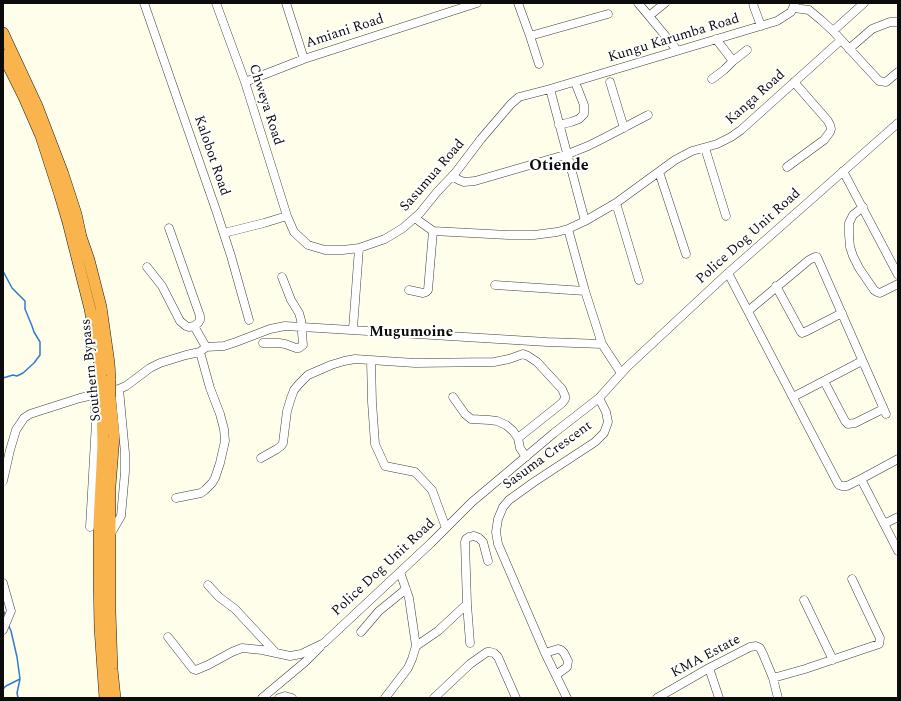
<!DOCTYPE html>
<style>
body{margin:0}
#map{position:relative;width:901px;height:701px;overflow:hidden;background:#fffeea;font-family:Spectral,serif}
canvas{display:block}
.frame{position:absolute;inset:0;border:4px solid #0c0c0c;pointer-events:none}
</style>
<div id="map">
<canvas width="901" height="701"></canvas>
<div class="frame"></div>
</div>
<script>
const g = document.querySelector('canvas').getContext('2d');
g.lineJoin = 'round';
const poly = rows => new Path2D(rows.map(r => 'M' + r).join(''));
function strokePath(path, color, width, dash) { g.strokeStyle = color; g.lineWidth = width; g.lineCap = dash ? 'butt' : 'round'; g.setLineDash(dash || []); g.stroke(path); }
function label(font, color, halo, rows, align = 'center') {
  g.font = font + ' Spectral,serif'; g.lineWidth = 4; g.setLineDash([]); g.textBaseline = 'middle'; g.strokeStyle = halo; g.fillStyle = color; for (const [text, x, y, turn = 0] of rows) {
    g.save(); g.translate(x, y); g.rotate((+turn || 0) * Math.PI / 180); g.textAlign = isNaN(turn) ? turn : align; if (halo) g.strokeText(text, 0, 0); g.fillText(text, 0, 0); g.restore();
  }
}
strokePath(poly([
 [3,271,12,288,25,301,25,309,32,326,34,332,40,342,40,355,34,363,23,373,17,376,13,375,3,378],
 [3,610,6,616],
 [8,624,11,631,17,657,20,679,17,693,18,698],
 [3,689,6,686,20,679]
]), '#317cd2', 1.5);
const minor = poly([
 [144,3,216,210,231,256,249,320],
 [216,3,245,82,287,216,294,232,308,245,325,250,343,250,359,248,385,239,403,228,420,213,437,192,456,172,481,139,511,104,519,97,550,89],
 [286,3,304,59],
 [518,3,530,36,539,64],
 [638,3,649,16,677,50],
 [753,3,754,7,761,26],
 [794,8,809,10,821,20,833,31,879,81,886,82,898,72],
 [649,16,665,3],
 [833,31,864,3],
 [530,36,608,14],
 [849,49,872,29,890,22,898,22],
 [733,61,747,50],
 [712,79,724,70,733,61,716,39],
 [245,82,304,59,477,3],
 [610,82,624,128],
 [559,125,571,122,579,119,584,114,584,105,575,82],
 [705,148,726,216],
 [787,167,824,140,830,132,831,129,830,125,828,121,794,82],
 [843,171,898,275],
 [659,172,686,254],
 [452,176,459,180,464,182,475,181,568,154,588,146,604,138,648,115],
 [616,203,639,280],
 [863,207,853,215,849,223,849,235,850,247,853,256,859,268,874,290,877,292,880,293,898,284],
 [416,218,419,221,433,231,508,235,534,235,557,232,568,229,585,221,550,89,777,21,791,12,795,3],
 [585,221,616,203,675,160,692,151,717,144,731,137,741,130,841,40],
 [568,229,585,291,602,344,621,373],
 [224,233,264,223,287,216],
 [147,267,162,286,180,321,186,326,189,327,194,326,198,323,200,320,200,316,169,228],
 [728,273,837,482,839,485,842,486,847,486,861,479,898,551],
 [495,285,585,291],
 [776,286,801,332,802,333,807,331,842,313],
 [409,290,423,293,426,292,428,290,433,231],
 [748,311,809,260,815,257,817,257,886,414],
 [194,326,206,347],
 [353,329,359,248],
 [263,343,279,343,285,344,296,348,299,348,303,345,301,320,299,313,291,300,282,277],
 [371,361,372,402,375,444,385,466,415,472,432,490,446,528],
 [824,381,845,421,848,424,855,423,883,409],
 [453,397,465,414,471,419,489,420,497,421,506,425,513,431,518,438],
 [793,397,862,361],
 [261,458,277,449,281,446,283,443,287,411,291,398,294,390,299,384,308,375,331,365,344,361,355,359,415,363,494,362,509,359,523,354,528,356,537,362,562,389,565,396,565,399,562,403,518,438,520,448,526,457],
 [861,479,898,459],
 [3,481,10,450,16,430,24,418,30,414,80,398,119,389,126,386,150,368,160,363,186,355,200,352,206,347,224,346,236,342,270,329,285,326,302,327,547,342,602,344],
 [176,498,201,493,205,490,212,483,215,478,220,463,225,441,224,429,220,414,210,388,200,352],
 [884,524,898,517],
 [90,527,96,422,94,394],
 [110,535,121,516,125,472,125,453,119,389],
 [3,583,11,611,3,630],
 [208,585,219,597,235,609,276,653],
 [804,600,833,660],
 [467,604,470,643],
 [361,632,379,611,406,589],
 [168,637,193,669,196,670,208,665,232,652,242,648,262,650,290,656,301,654,324,643,431,543,472,502,554,433,599,398],
 [416,646,438,631,467,604,465,542,466,539,469,537,474,536,479,538,483,542,488,561],
 [545,653,558,649,561,650,564,653,568,661,567,667,556,675],
 [709,668,719,698],
 [773,678,805,669,879,644,880,638,878,634,852,579],
 [262,698,305,662,320,647],
 [279,698,285,696,292,698],
 [385,698,408,668,412,659,416,646,409,598,400,572],
 [434,698,470,664,487,652,490,652,494,653,498,657,516,698],
 [567,698,545,653,498,544,496,532,498,519,503,507,509,500,534,482,595,442,604,433,608,422,606,412,599,398,627,367,728,273,898,123],
 [657,698,709,668,750,647,756,646,760,648,763,654,773,678,778,698]
]);
const highway = poly([
 [3,33,37,106,63,174,76,214,81,237,89,260,101,307,109,363,110,380],
 [3,55,24,97,41,136,60,195,68,222,90,309,97,348,101,375],
 [110,397,114,436,110,486,110,612,112,669,115,698],
 [102,399,103,446,99,524,99,576,100,628,104,685,105,698]
]);
strokePath(minor, '#3f3f3f', 9);
strokePath(highway, '#1d1d1d', 12);
strokePath(minor, '#fff', 8);
strokePath(highway, '#fab44d', 11);
const highwayBridge = poly([
 [101,375,102,399],
 [110,380,110,397]
]);
strokePath(highwayBridge, '#1d1d1d', 12, []);
strokePath(highwayBridge, '#fab44d', 11);
label('14px', '#0c0c0c', '#fff', [
 ["Amiani Road",345,32,-18],
 ["Kungu Karumba Road",674,39,-17],
 ["Kanga Road",756,98,-42],
 ["Chweya Road",265,105,72],
 ["Kalobot Road",211,156,71],
 ["Sasumua Road",433,176,-49],
 ["Police Dog Unit Road",749,237,-42],
 ["Southern Bypass",92,370,-96],
 ["Sasuma Crescent",548,456,-36],
 ["Police Dog Unit Road",384,568,-43],
 ["KMA Estate",706,657,-28]
]);
label('bold 15px', '#0c0c0c', '#fff', [
 ["Mugumoine",411,333]
]);
label('bold 16px', '#0c0c0c', '#fff', [
 ["Otiende",559,167]
]);
</script>
